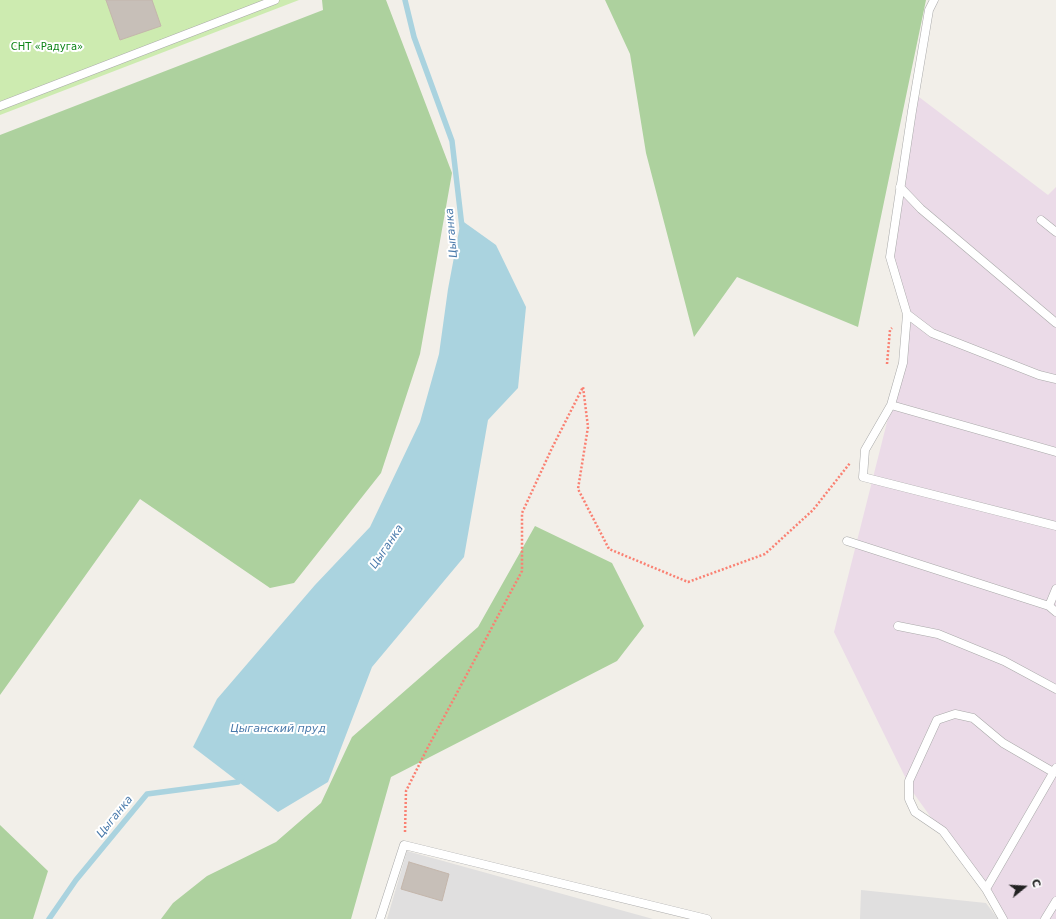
<!DOCTYPE html>
<meta charset="utf-8">
<style>
body{margin:0}
#map{position:relative;width:1056px;height:919px;overflow:hidden;background:#f2efe9;font-family:"DejaVu Sans",sans-serif}
canvas{display:block}
.north{position:absolute;left:1004px;top:867px;width:40px;height:40px;-webkit-text-stroke:3px #fff;paint-order:stroke;rotate:72deg;font-size:11px;font-weight:700;line-height:16px;text-align:center;color:#222}
.north::after{content:'';display:block;margin:auto;width:14px;height:18px;background:#222;clip-path:polygon(50% 0,100% 100%,50% 72%,0 100%)}
</style>
<div id="map">
<canvas width="1056" height="919"></canvas>
<div class="north">С</div>
</div>
<script>
const g = document.querySelector('canvas').getContext('2d');
g.lineJoin = 'round';
function paint(path, color) { g.fillStyle = color; g.fill(path, 'evenodd'); }
const poly = rows => new Path2D(rows.map(r => 'M' + r).join(''));
function strokePath(path, color, width, dash) { g.strokeStyle = color; g.lineWidth = width; g.lineCap = dash ? 'butt' : 'round'; g.setLineDash(dash || []); g.stroke(path); }
function label(font, color, halo, rows, align = 'center') {
  g.font = font + ' "DejaVu Sans",sans-serif'; g.lineWidth = 4; g.setLineDash([]); g.textBaseline = 'middle'; g.strokeStyle = halo; g.fillStyle = color; for (const [text, x, y, turn = 0] of rows) {
    g.save(); g.translate(x, y); g.rotate((+turn || 0) * Math.PI / 180); g.textAlign = isNaN(turn) ? turn : align; if (halo) g.strokeText(text, 0, 0); g.fillText(text, 0, 0); g.restore();
  }
}
paint(poly([
 [407,851,653,919,387,919],
 [861,890,986,903,998,919,860,919]
]), '#e0dfdf');
paint(poly([
 [919,97,1048,195,1056,187,1056,919,1004,919,912,791,834,632,909,335,892,248,908,106]
]), '#ebdbe8');
paint(poly([
 [0,0,299,0,0,115]
]), '#cdebb0');
paint(poly([
 [322,0,386,0,452,173,420,354,381,473,294,583,270,588,140,499,0,695,0,135,323,10],
 [605,0,926,0,858,327,737,277,694,337,646,153,630,54],
 [535,526,612,563,644,626,617,661,391,777,351,919,161,919,173,903,207,876,276,842,321,803,352,737,478,627],
 [0,825,48,871,33,919,0,919]
]), '#add19e');
paint(poly([
 [461,220,496,245,526,307,518,388,488,420,464,557,372,667,328,782,278,812,193,747,217,699,315,585,370,527,420,422,439,354,448,289]
]), '#aad3df');
strokePath(poly([
 [405,0,414,37,452,141,462,227],
 [49,919,76,880,147,794,238,782,242,777]
]), '#aad3df', 5.5);
const building = poly([
 [106,0,152,0,161,26,120,40,106,0],
 [409,862,449,874,442,901,401,889,409,862]
]);
paint(building, '#c7bfb8');
strokePath(building, '#c4b6ab', 1);
const lane = poly([
 [934,0,929,10,912,111,890,257,907,314,903,363,891,405,865,450,863,477,1056,526],
 [0,106,275,0],
 [900,187,921,209,1056,323],
 [1041,220,1056,232],
 [907,314,932,333,1039,375,1056,379],
 [891,405,1056,452],
 [847,541,1049,606,1056,589],
 [1049,606,1056,612],
 [898,626,938,634,1004,661,1056,689],
 [986,889,1056,768],
 [380,919,404,845,707,919],
 [1003,919,986,889,943,831,915,812,909,799,909,781,937,720,955,714,973,718,1003,743,1053,772],
 [1045,919,1056,901]
]);
strokePath(lane, '#a9a9a9', 9);
strokePath(poly([
 [887,364,890,330,892,328],
 [405,832,406,791,427,749,522,571,522,513,552,448,583,387,588,427,578,489,609,549,688,582,765,554,813,510,850,463]
]), '#fa8072', 2.5, [2, 2]);
strokePath(lane, '#fff', 8);
label('10px', '#0c8416', '#fff', [
 ["СНТ «Радуга»",47,47]
]);
label('italic 11px', '#4a7aab', '#fff', [
 ["Цыганка",452,233,-95],
 ["Цыганка",387,547,-56],
 ["Цыганский пруд",278,729],
 ["Цыганка",115,817,-51]
]);
</script>
